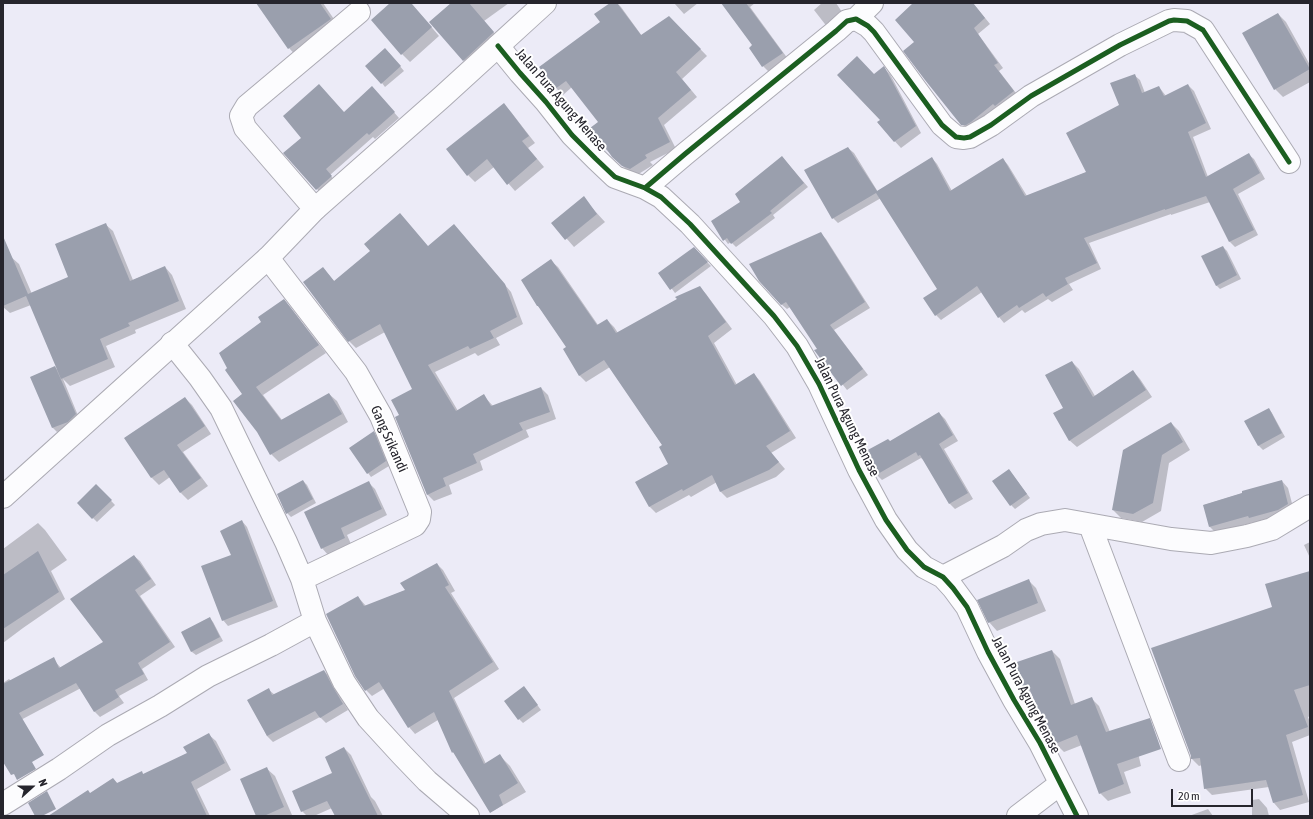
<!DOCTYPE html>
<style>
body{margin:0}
#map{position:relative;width:1313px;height:819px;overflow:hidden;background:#ecebf7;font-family:"Asap Condensed",sans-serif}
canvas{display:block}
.frame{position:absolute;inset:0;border:4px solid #26252d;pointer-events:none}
.north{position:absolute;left:12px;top:767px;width:40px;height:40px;-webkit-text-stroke:3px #fff;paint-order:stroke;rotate:69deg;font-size:11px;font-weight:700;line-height:16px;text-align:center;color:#26252d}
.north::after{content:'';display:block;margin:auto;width:14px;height:18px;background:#26252d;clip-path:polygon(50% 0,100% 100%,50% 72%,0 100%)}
.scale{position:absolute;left:1171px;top:789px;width:82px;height:18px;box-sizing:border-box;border:2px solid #26252d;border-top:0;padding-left:5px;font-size:12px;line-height:14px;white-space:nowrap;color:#26252d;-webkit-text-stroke:3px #fff;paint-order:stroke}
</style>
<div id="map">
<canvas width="1313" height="819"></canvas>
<div class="frame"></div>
<div class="north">N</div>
<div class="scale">20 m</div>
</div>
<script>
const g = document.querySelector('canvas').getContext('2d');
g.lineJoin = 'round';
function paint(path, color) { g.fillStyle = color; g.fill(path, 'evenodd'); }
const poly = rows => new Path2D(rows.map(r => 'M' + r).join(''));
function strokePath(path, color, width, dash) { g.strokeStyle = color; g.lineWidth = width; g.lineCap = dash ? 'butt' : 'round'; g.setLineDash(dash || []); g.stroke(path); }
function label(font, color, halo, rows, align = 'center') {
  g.font = font + ' "Asap Condensed",sans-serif'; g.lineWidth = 4; g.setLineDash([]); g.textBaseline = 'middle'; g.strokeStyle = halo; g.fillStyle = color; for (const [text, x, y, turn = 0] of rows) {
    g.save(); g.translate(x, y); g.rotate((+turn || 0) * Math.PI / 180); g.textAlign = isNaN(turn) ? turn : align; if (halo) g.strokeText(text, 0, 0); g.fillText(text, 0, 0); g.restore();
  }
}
paint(poly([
 [257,3,323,3,342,31,300,60,289,48],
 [392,3,411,3,439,36,410,62,402,54],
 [453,3,509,3,484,21,502,42,472,69,464,60],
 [612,3,617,3,621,7,642,36,669,17,707,56,682,79,697,97,664,125,676,149,650,162,653,165,637,175,630,173,587,131,600,122,572,87,563,95,556,88,601,22],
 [674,3,698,3,684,14],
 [722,3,755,3,750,7,788,59,769,72,763,66,751,48,754,46],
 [822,3,836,3,844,15,828,28,814,10],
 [914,3,973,3,990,24,978,34,1003,68,999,71,1019,97,968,130,962,124,916,43],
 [1278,14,1286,22,1310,65,1310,82,1283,97,1275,89],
 [389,53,404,71,385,87,382,83],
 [884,68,890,74,921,133,901,148,878,123,882,120,874,75],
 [1134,75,1140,80,1145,93,1159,87,1166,96,1188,85,1194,91,1211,129,1193,137,1208,177,1248,154,1254,159,1265,179,1238,194,1258,235,1235,247,1230,242,1210,202,1171,215,1171,214,1089,243,1101,269,1069,284,1073,290,1052,302,1048,299,1025,313,1022,310,1004,323,999,317,982,292,941,320,936,315,938,289,881,198,838,223,833,218,848,148,854,153,878,192,932,158,937,164,952,191,1003,159,1008,165,1027,196,1087,172],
 [377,93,399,118,375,139,373,137,330,175,336,182,322,194,317,189,303,138],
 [504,105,511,112,535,143,528,148,544,167,515,191,494,167,475,182,468,175],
 [782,157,808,187,773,215,775,218,736,247,731,242,728,244,712,222,741,203],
 [583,198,605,222,574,247,553,223],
 [105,224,113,231,133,280,165,267,172,275,186,309,135,330,136,333,106,346,115,367,70,386,63,379,79,418,72,425,57,432,53,428,31,377,55,367,58,370,31,305,10,313,3,307,3,260,11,257,19,264,32,294,70,278],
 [454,225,511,292,523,324,496,338,500,345,478,356,475,353,435,372,458,411,483,395,493,406,541,388,548,395,556,419,526,430,529,437,480,461,483,470,449,485,452,494,434,501,427,494,400,415,414,389,385,332,356,348,349,341,323,268,335,282,429,247],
 [821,234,826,239,870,308,834,330,868,375,847,390,816,351,818,349,790,307,787,309,781,304],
 [1223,247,1227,251,1241,279,1220,289,1216,285],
 [694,249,711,266,675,293,660,273],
 [551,261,558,267,598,325,607,320,614,327,618,333,699,287,706,294,732,329,714,343,737,385,754,374,760,381,796,438,771,453,785,469,776,477,727,498,721,492,717,482,691,497,689,495,656,513,649,506,669,464,663,446,610,367,586,382,579,375,568,347,542,311,538,306],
 [284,300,291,308,326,353,263,395,282,420,329,394,337,401,348,422,279,462,271,454,243,394,263,323],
 [1072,362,1079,369,1095,396,1133,371,1140,379,1152,397,1077,447,1069,440,1065,408],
 [185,398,192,405,211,434,183,452,208,486,188,500,181,493,170,477,159,485,152,478,125,438],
 [1269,409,1272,413,1285,437,1263,450,1259,446,1246,422],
 [939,413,945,419,958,441,944,449,973,499,955,509,950,504,925,461,921,458,882,480,876,474,890,442],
 [1171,423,1179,431,1190,450,1169,463,1161,511,1142,522,1121,518,1113,510],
 [374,433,377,436,389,466,371,477,368,473],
 [1009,470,1030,498,1015,509,1011,505],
 [303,481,307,485,316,503,291,517,287,513],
 [1282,481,1288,488,1294,511,1256,524,1254,522,1216,533,1210,527,1204,505],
 [368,482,375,489,387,515,347,535,351,544,328,555,322,548],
 [96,485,115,505,97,522,78,503],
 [242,521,247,527,278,607,228,626,223,620,233,555],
 [38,523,45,530,67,560,51,571,65,599,23,628,3,643,3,549],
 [1310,542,1310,558,1304,545],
 [134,556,140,561,156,585,140,596,175,647,142,669,148,680,119,696,124,703,100,717,95,712,81,688,17,722,3,717,3,683,9,679,11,681,53,659,61,668,104,642],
 [437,564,443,570,455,591,451,593,499,669,454,698,487,766,457,756,453,752,438,720,415,734,409,727,385,688,372,696,366,690,358,597,366,606,406,590],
 [1310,572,1310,716,1308,717,1310,722,1310,735,1292,742,1309,802,1280,810,1274,803,1269,787,1212,795,1205,788,1202,765,1199,766,1192,759,1192,755,1273,608],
 [1028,580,1036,588,1046,611,997,631,989,622],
 [209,618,213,622,223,641,196,655,192,652,182,632],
 [1052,651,1060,659,1075,704,1091,698,1099,706,1110,732,1134,735,1141,766,1124,772,1131,793,1108,801,1100,793,1082,745,1064,752,1056,744,1046,727,1032,694,1024,686],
 [324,671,330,677,338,694,348,710,326,723,320,717,273,742,267,736,249,700,269,690,275,695],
 [524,687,541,710,523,723,519,719],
 [208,734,216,741,231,770,197,789,210,816,76,816,90,794,113,779,118,784,142,773,144,775,188,753],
 [344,748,351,755,371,797,375,801,383,816,336,816,332,808,314,816,307,816,302,811,334,773],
 [502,758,510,766,526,792,493,811,485,803],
 [266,768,275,776,292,815,257,816],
 [1259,799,1267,808,1269,816,1252,816,1252,800],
 [1208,809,1213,816,1189,816]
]), '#0003');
paint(poly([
 [256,3,320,3,331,19,288,49],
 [390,3,411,3,432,27,401,55,371,20],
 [451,3,469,3,494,32,463,61,429,22],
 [610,3,617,3,641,35,669,16,701,49,676,72,691,90,658,118,670,142,645,155,647,158,630,169,622,166,612,157,604,145,602,147,586,131,598,122,566,81,555,89,539,67,600,22,594,14],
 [721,3,746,3,783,53,762,67,749,48,752,45],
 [913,3,973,3,985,18,974,28,998,63,994,65,1014,91,995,106,993,104,971,122,966,125,961,125,925,80,903,51,914,42,895,20],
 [1278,13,1310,69,1274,90,1242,33],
 [385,48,401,66,381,84,365,66],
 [857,56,874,74,884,66,916,126,894,142,877,122,880,120,837,75],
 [1135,74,1142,93,1159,86,1164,96,1188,84,1206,123,1188,132,1206,177,1249,153,1260,173,1233,189,1254,230,1229,242,1206,196,1165,210,1165,209,1084,238,1097,263,1065,278,1068,284,1046,297,1043,293,1019,308,1017,305,998,318,977,286,935,316,923,298,937,289,876,193,832,219,804,170,848,147,877,191,932,157,950,191,1003,158,1025,196,1086,172,1066,133,1119,105,1110,83],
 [319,84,344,112,372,86,395,112,369,135,367,133,326,169,332,176,316,190,283,153,301,138,283,116],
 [504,103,529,136,522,141,537,159,507,185,487,159,467,176,446,149],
 [782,156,804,183,770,211,772,213,731,244,727,238,723,241,711,221,740,202,735,194],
 [584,196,597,214,565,240,551,223],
 [400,213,428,246,454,224,505,284,517,317,490,331,494,338,470,349,468,346,428,365,456,411,484,394,491,406,541,387,550,412,519,423,523,430,473,454,477,463,443,478,446,486,427,495,395,417,399,415,391,400,412,389,380,324,348,342,303,282,323,267,334,281,370,251,364,244],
 [106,223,130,281,165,266,179,301,128,323,130,326,100,339,108,359,61,379,26,296,3,306,3,236,28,294,68,277,55,244],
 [821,232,865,302,830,325,863,369,841,386,814,350,817,349,786,302,781,305,759,281,749,264],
 [1223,246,1237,275,1216,286,1201,256],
 [694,247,708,262,670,290,658,273],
 [551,259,597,325,607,319,616,333,677,299,675,297,700,286,726,322,708,336,735,385,754,373,790,431,766,446,779,462,769,470,720,492,712,475,683,491,682,489,649,507,635,482,668,464,659,447,662,445,604,360,579,376,563,349,566,347,538,306,537,306,521,280],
 [284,299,319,345,256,387,281,420,329,393,342,414,270,455,257,432,233,401,242,394,225,370,227,368,219,353,261,322,258,317],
 [1072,361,1093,397,1133,370,1146,390,1069,441,1053,413,1063,408,1045,375],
 [55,366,76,414,68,422,52,428,30,377],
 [185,397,205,426,177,445,201,478,180,493,164,470,151,478,124,438],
 [1269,408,1282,433,1258,446,1244,421],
 [939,412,953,435,939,444,968,493,949,504,920,455,918,456,916,452,876,475,864,452,888,439,890,441],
 [1171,422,1183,442,1162,455,1153,503,1133,514,1112,510,1123,450],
 [374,431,386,461,367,474,349,448],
 [1009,469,1027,494,1010,506,992,481],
 [303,480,313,499,286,514,277,494],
 [1282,480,1288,504,1278,510,1249,518,1248,516,1209,527,1203,505,1242,493,1242,491],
 [369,481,382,509,341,528,345,538,321,549,304,512],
 [96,484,112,500,92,519,77,503],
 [242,520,273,601,222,621,201,566,231,555,220,531],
 [38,551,59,592,3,629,3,575],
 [134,555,151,579,135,590,170,642,138,663,144,674,115,690,119,697,94,712,76,683,19,713,44,755,32,762,36,769,17,780,14,774,11,775,3,762,3,684,54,657,59,668,103,642,70,599],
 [437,563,449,585,445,587,493,662,449,691,484,764,500,754,518,783,499,795,503,805,490,813,453,752,452,753,434,712,408,728,379,682,365,691,355,676,326,614,358,596,364,606,405,590,400,583],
 [1310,571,1310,685,1294,690,1308,727,1286,735,1303,795,1273,803,1266,780,1204,789,1200,758,1191,759,1191,756,1151,648,1272,607,1265,584],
 [1029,579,1038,603,988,623,977,600],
 [210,617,220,637,191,652,181,632],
 [1052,650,1071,705,1092,697,1106,732,1150,718,1161,749,1117,764,1124,784,1099,794,1077,735,1055,744,1045,727,1028,685,1023,687,1014,663],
 [324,670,333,687,343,704,320,718,315,711,267,736,247,700,269,688,272,695],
 [524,686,538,705,518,720,504,701],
 [209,733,225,763,191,782,207,816,48,816,88,790,90,793,113,778,117,783,142,771,143,774,187,753,183,747],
 [344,747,378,816,335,816,327,801,301,812,292,791,332,773,325,757],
 [267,767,284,807,264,816,256,816,240,779],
 [47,791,56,809,42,816,35,816,28,803]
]), '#9a9fad');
const minor = poly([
 [856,19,872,3],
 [498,46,520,73,546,102,572,135,596,159,615,177,645,188,661,197,690,224,774,316,797,346,819,384,859,470,886,520,907,550,924,567,943,577,953,588,967,607,988,652,1014,700,1040,743,1077,816],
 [645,188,685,154,836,31,847,21,856,19,868,26,874,32,942,125,956,137,964,138,970,137,991,125,1031,96,1120,45,1169,21,1174,20,1187,21,1203,30,1289,162],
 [315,209,245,128,241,116,247,106,359,12],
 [268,258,356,372,381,416,420,512,419,519,415,525,302,579],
 [172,343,200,378,221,408,286,542,302,579,315,621,344,682,368,718,401,754,427,781,468,816],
 [1090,525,1179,760],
 [943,577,1003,546,1026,530,1041,524,1065,520,1171,539,1211,543,1247,536,1272,529,1310,506],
 [3,804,59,769,108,735,160,706,208,676,271,645,315,621],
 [1018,816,1060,784]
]);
const tertiary = poly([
 [3,497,268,258,315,209,442,97,545,3]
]);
strokePath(minor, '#abaab3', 24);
strokePath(tertiary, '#abaab3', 24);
strokePath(minor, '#fcfcfe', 22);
strokePath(tertiary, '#fcfcfe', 22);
strokePath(poly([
 [498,46,520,73,546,102,572,135,596,159,615,177,645,188,661,197,690,224,774,316,797,346,819,384,859,470,886,520,907,550,924,567,943,577,953,588,967,607,988,652,1014,700,1040,743,1077,816],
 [645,188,685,154,836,31,847,21,856,19,868,26,874,32,942,125,956,137,964,138,970,137,991,125,1031,96,1120,45,1169,21,1174,20,1187,21,1203,30,1289,162]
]), '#1b5e20', 5);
label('14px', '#26252d', '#fff', [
 ["Jalan Pura Agung Menase",561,100,49],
 ["Jalan Pura Agung Menase",847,417,64],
 ["Gang Srikandi",389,439,66],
 ["Jalan Pura Agung Menase",1026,695,62]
]);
</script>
